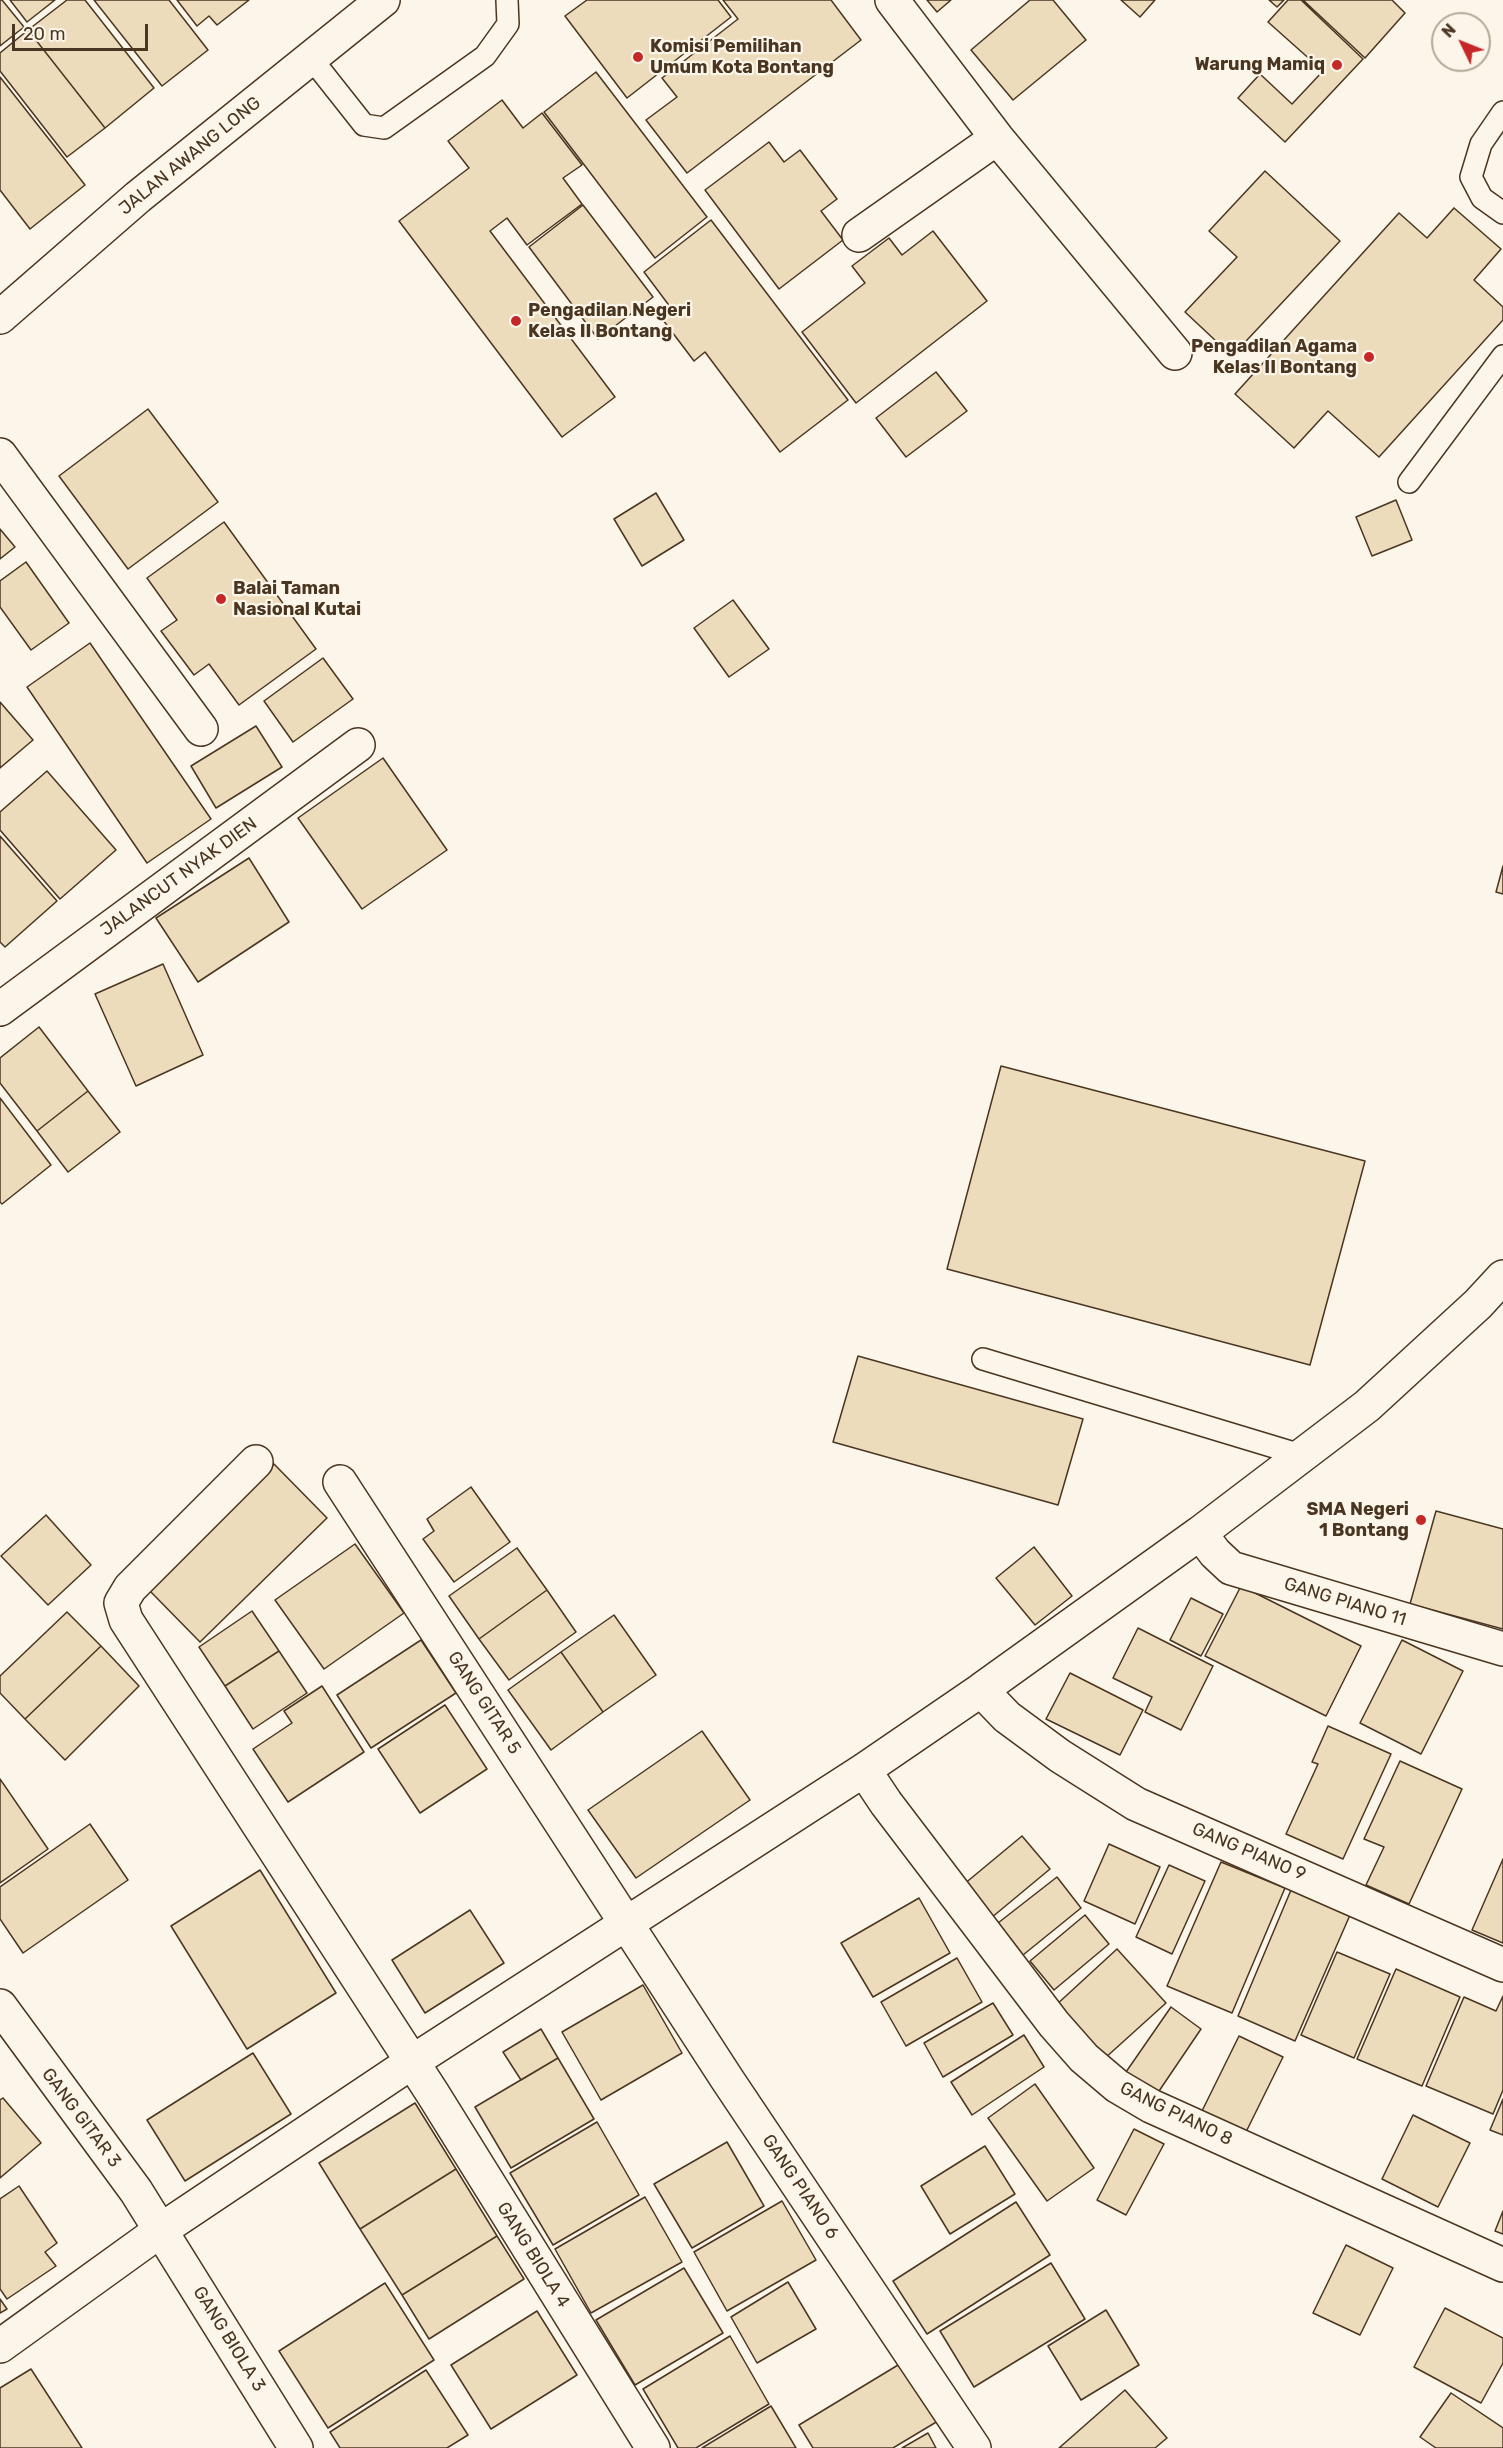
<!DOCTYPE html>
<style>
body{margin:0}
#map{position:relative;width:1503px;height:2448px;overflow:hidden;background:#fbf6e9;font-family:Rubik,sans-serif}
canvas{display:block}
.north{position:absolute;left:1431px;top:12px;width:60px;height:60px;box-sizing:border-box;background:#fbf6e9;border:2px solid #b4a999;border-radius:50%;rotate:313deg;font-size:16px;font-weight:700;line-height:24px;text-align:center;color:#4a3520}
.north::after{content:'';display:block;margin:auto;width:21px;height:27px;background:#c62828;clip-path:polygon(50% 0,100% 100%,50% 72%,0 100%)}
.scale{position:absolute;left:12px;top:24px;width:136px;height:27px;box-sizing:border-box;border:3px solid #4a3520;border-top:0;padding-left:8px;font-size:18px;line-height:21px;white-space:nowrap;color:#4a3520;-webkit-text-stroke:4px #fbf6e9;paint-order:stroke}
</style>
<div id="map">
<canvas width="1503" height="2448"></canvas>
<div class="north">N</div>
<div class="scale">20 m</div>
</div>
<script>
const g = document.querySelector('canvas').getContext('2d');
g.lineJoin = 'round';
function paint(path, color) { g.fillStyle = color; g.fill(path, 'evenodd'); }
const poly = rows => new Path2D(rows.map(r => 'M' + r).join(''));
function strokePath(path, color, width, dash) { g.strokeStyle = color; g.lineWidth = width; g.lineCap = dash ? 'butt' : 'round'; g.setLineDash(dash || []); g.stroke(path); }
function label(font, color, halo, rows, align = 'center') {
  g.font = font + ' Rubik,sans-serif'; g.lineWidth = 4.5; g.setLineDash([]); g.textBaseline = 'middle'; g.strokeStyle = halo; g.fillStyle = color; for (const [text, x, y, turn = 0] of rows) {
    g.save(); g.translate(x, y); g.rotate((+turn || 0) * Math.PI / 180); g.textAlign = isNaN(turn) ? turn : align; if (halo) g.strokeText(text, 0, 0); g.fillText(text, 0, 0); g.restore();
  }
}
const building = poly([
 [0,0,2,0,24,27,0,46,0,0],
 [10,0,55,0,27,22,10,0],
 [67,0,85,0,154,88,105,128,28,30,67,0],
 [94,0,169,0,208,50,162,86,94,0],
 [177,0,249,0,217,25,209,16,197,26,177,0],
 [587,0,718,0,731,17,627,98,565,16,587,0],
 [723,0,831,0,861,40,687,173,646,120,677,97,662,78,738,19,723,0],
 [927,0,951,0,937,12,927,0],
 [1030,0,1053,0,1086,40,1013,100,971,50,1030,0],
 [1121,0,1155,0,1140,17,1121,0],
 [1269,0,1284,0,1277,7,1269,0],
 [1288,0,1301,0,1363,59,1285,142,1238,98,1260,74,1292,104,1323,71,1268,22,1288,0],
 [1303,0,1392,0,1405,13,1365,58,1303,0],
 [28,30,105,128,67,157,0,71,0,53,28,30],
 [596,72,707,217,655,258,544,112,596,72],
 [0,77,85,185,30,229,0,190,0,77],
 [502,100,523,128,542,113,582,165,563,178,582,204,527,245,507,218,490,231,615,397,562,437,399,221,469,168,448,141,502,100],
 [769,142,784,162,800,150,837,199,821,211,843,240,779,289,705,190,769,142],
 [1265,171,1340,241,1232,356,1185,312,1237,257,1209,231,1265,171],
 [583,205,653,297,598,339,529,247,583,205],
 [1454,208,1501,249,1474,280,1503,307,1503,320,1379,457,1328,411,1294,448,1235,394,1399,213,1427,238,1454,208],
 [711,220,848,400,780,452,705,352,694,361,663,320,674,312,644,272,711,220],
 [933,231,987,301,856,403,802,332,865,283,852,266,889,238,902,255,933,231],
 [936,372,967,411,906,457,876,418,936,372],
 [148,409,218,502,128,569,59,476,148,409],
 [656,493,684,540,642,566,614,519,656,493],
 [1396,500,1412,540,1372,556,1356,517,1396,500],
 [224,522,316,649,239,705,209,664,194,675,161,631,177,620,147,578,224,522],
 [0,529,15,547,0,559,0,529],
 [26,562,69,623,31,650,0,607,0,581,26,562],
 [733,600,769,649,729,677,694,628,733,600],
 [90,643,211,819,147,863,27,687,90,643],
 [323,658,353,699,293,742,264,701,323,658],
 [0,702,33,740,0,768,0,702],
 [256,726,282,767,216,808,191,766,256,726],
 [383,758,447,850,362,909,298,818,383,758],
 [47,771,116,850,60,899,0,830,0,812,47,771],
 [0,836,57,901,5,947,0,942,0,836],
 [249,858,289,922,198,982,156,918,249,858],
 [1503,866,1503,894,1496,892,1503,866],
 [163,964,203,1055,136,1086,95,994,163,964],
 [39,1027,88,1091,37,1131,0,1083,0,1058,39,1027],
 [1001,1066,1365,1161,1310,1365,947,1269,1001,1066],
 [88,1091,120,1132,68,1172,37,1131,88,1091],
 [0,1098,51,1165,2,1204,0,1202,0,1098],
 [858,1356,1083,1419,1058,1505,833,1442,858,1356],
 [274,1464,327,1518,200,1642,148,1589,274,1464],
 [471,1487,510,1542,454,1582,423,1539,434,1531,427,1519,471,1487],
 [1436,1511,1503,1529,1503,1629,1410,1604,1436,1511],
 [46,1515,91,1565,48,1605,1,1556,46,1515],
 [355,1544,404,1613,324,1669,275,1600,355,1544],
 [1034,1547,1072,1596,1035,1625,996,1578,1034,1547],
 [517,1548,547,1590,479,1639,449,1596,517,1548],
 [1241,1586,1361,1646,1326,1716,1205,1656,1241,1586],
 [547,1590,576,1632,509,1680,479,1639,547,1590],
 [1191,1598,1223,1614,1201,1656,1170,1640,1191,1598],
 [252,1611,279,1651,225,1686,199,1647,252,1611],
 [67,1612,101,1646,25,1719,0,1693,0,1676,67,1612],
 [614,1615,656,1675,603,1712,561,1652,614,1615],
 [1138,1628,1213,1666,1181,1730,1145,1712,1152,1697,1113,1678,1138,1628],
 [421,1640,456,1693,371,1748,337,1695,421,1640],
 [1402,1640,1463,1671,1421,1754,1360,1723,1402,1640],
 [101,1646,139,1686,65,1760,25,1719,101,1646],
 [279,1651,307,1693,253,1729,225,1686,279,1651],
 [561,1652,603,1712,551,1750,508,1690,561,1652],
 [1070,1673,1143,1710,1120,1755,1046,1719,1070,1673],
 [322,1686,364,1752,288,1802,253,1749,292,1723,284,1711,322,1686],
 [445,1705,487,1769,420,1813,378,1749,445,1705],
 [1328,1726,1391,1754,1343,1859,1286,1834,1318,1764,1312,1762,1328,1726],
 [702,1731,750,1800,636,1878,588,1810,702,1731],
 [1400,1761,1462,1789,1409,1904,1366,1885,1384,1847,1364,1839,1400,1761],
 [0,1779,48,1849,0,1883,0,1779],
 [90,1824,128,1880,23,1953,0,1919,0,1887,90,1824],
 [1022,1836,1050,1869,991,1918,963,1885,1022,1836],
 [1109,1844,1160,1867,1135,1924,1084,1901,1109,1844],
 [1503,1859,1503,1943,1472,1930,1503,1859],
 [1221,1862,1285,1888,1232,2013,1167,1986,1221,1862],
 [1169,1865,1205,1881,1172,1954,1136,1937,1169,1865],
 [260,1870,336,1993,247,2049,171,1926,260,1870],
 [1057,1877,1081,1908,1023,1955,998,1923,1057,1877],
 [1291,1890,1350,1915,1295,2041,1238,2016,1291,1890],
 [919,1898,950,1953,873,1997,841,1943,919,1898],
 [470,1910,504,1963,425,2013,392,1960,470,1910],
 [1085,1915,1109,1944,1054,1990,1030,1961,1085,1915],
 [1117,1949,1166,2003,1104,2059,1055,2006,1117,1949],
 [1337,1952,1390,1974,1354,2058,1301,2035,1337,1952],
 [957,1958,982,2002,906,2046,881,2002,957,1958],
 [1396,1969,1460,1997,1422,2086,1357,2059,1396,1969],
 [643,1985,682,2053,601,2100,562,2032,643,1985],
 [1503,1996,1503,2090,1493,2114,1426,2086,1464,1997,1496,2011,1503,1996],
 [993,2003,1013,2035,943,2077,924,2043,993,2003],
 [1171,2007,1201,2029,1157,2094,1126,2072,1171,2007],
 [541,2029,558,2058,521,2080,503,2052,541,2029],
 [1024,2035,1044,2067,972,2115,951,2082,1024,2035],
 [1239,2036,1283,2057,1245,2134,1201,2113,1239,2036],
 [253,2053,291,2114,185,2181,147,2120,253,2053],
 [558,2058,594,2119,511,2168,475,2107,558,2058],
 [1035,2084,1094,2168,1047,2201,988,2118,1035,2084],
 [3,2098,41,2143,0,2178,0,2100,3,2098],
 [1503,2099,1503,2135,1490,2130,1503,2099],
 [415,2103,456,2169,360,2229,319,2163,415,2103],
 [1413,2115,1470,2143,1438,2207,1382,2179,1413,2115],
 [597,2122,639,2195,553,2245,510,2173,597,2122],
 [1134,2129,1164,2144,1126,2215,1097,2200,1134,2129],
 [727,2142,764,2206,692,2248,654,2184,727,2142],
 [985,2146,1015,2194,950,2234,921,2186,985,2146],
 [456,2169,497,2236,402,2295,360,2229,456,2169],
 [19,2186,57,2243,45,2252,56,2266,7,2299,0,2289,0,2199,19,2186],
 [645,2197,682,2262,591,2313,555,2249,645,2197],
 [782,2201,816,2260,727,2311,694,2252,782,2201],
 [1016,2202,1050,2255,927,2334,893,2281,1016,2202],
 [1503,2211,1503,2234,1495,2231,1503,2211],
 [497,2236,524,2279,429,2339,402,2295,497,2236],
 [1346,2245,1393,2268,1360,2335,1313,2313,1346,2245],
 [1051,2263,1085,2319,974,2387,940,2331,1051,2263],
 [684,2268,723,2333,635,2385,596,2320,684,2268],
 [788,2282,816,2329,757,2363,731,2317,788,2282],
 [385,2283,434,2360,328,2428,279,2351,385,2283],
 [0,2299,7,2309,0,2313,0,2299],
 [1445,2308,1503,2338,1503,2363,1481,2403,1414,2367,1445,2308],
 [1106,2310,1139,2365,1081,2400,1048,2346,1106,2310],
 [537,2311,577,2375,491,2429,451,2365,537,2311],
 [730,2336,769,2404,696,2448,678,2448,643,2389,730,2336],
 [903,2362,938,2421,893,2448,813,2448,799,2425,903,2362],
 [31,2369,82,2448,0,2448,0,2388,31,2369],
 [426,2370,468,2435,447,2448,340,2448,330,2432,426,2370],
 [1125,2390,1167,2438,1155,2448,1059,2448,1125,2390],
 [1451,2393,1503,2428,1503,2448,1436,2448,1420,2437,1451,2393],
 [771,2406,796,2448,702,2448,771,2406],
 [928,2433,936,2448,902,2448,928,2433]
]);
paint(building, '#ecdcbc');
strokePath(building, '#4a3520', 1.5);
const lane = poly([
 [311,58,364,125,384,128,485,56,508,24,507,0],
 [1503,112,1481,144,1471,177,1482,198,1503,213],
 [1409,482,1503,356],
 [983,1359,1304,1456]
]);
const street = poly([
 [892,0,997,138,1175,353],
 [859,235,997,138],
 [0,455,201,729],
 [0,1009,358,745],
 [256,1462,130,1588,121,1603,126,1620,433,2094,653,2448],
 [340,1482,727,2079,974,2448],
 [1200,1533,1215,1553,1231,1568,1503,1649],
 [981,1690,1007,1717,1060,1756,1136,1804,1503,1965],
 [864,1770,886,1803,1054,2024,1084,2058,1117,2086,1151,2106,1503,2265],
 [0,2006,136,2191,296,2448],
 [0,2346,161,2230,412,2062,864,1770,981,1690,1200,1533,1367,1406,1478,1304,1503,1277]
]);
const secondary = poly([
 [0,317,138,197,383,0]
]);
strokePath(lane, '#4a3520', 24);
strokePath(street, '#4a3520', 36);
strokePath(secondary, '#4a3520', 36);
strokePath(lane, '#fbf6e9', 21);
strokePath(street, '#fbf6e9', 33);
strokePath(secondary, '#fbf6e9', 33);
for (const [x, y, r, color] of [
 [638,57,6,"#c62828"],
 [1337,65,6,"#c62828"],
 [516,321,6,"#c62828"],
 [1369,357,6,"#c62828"],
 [221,599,6,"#c62828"],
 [1421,1520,6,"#c62828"]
]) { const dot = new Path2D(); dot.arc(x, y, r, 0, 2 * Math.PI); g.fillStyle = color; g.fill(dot); strokePath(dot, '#fbf6e9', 2); }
label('bold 18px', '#4a3520', '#fbf6e9', [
 ["Komisi Pemilihan",650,47],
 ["Umum Kota Bontang",650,68],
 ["Warung Mamiq",1325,65,"right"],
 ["Pengadilan Negeri",528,311],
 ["Kelas II Bontang",528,332],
 ["Pengadilan Agama",1357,347,"right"],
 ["Kelas II Bontang",1357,368,"right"],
 ["Balai Taman",233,589],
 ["Nasional Kutai",233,610],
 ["SMA Negeri",1409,1510,"right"],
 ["1 Bontang",1409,1531,"right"]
], 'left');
label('18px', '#4a3520', '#fbf6e9', [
 ["JALAN AWANG LONG",190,156,-39],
 ["JALANCUT NYAK DIEN",179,877,-36],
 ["GANG PIANO 11",1345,1602,17],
 ["GANG GITAR 5",484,1703,57],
 ["GANG PIANO 9",1249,1852,23],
 ["GANG PIANO 8",1176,2114,26],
 ["GANG GITAR 3",81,2118,53],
 ["GANG PIANO 6",800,2187,56],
 ["GANG BIOLA 4",533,2255,58],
 ["GANG BIOLA 3",229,2339,58]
]);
</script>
